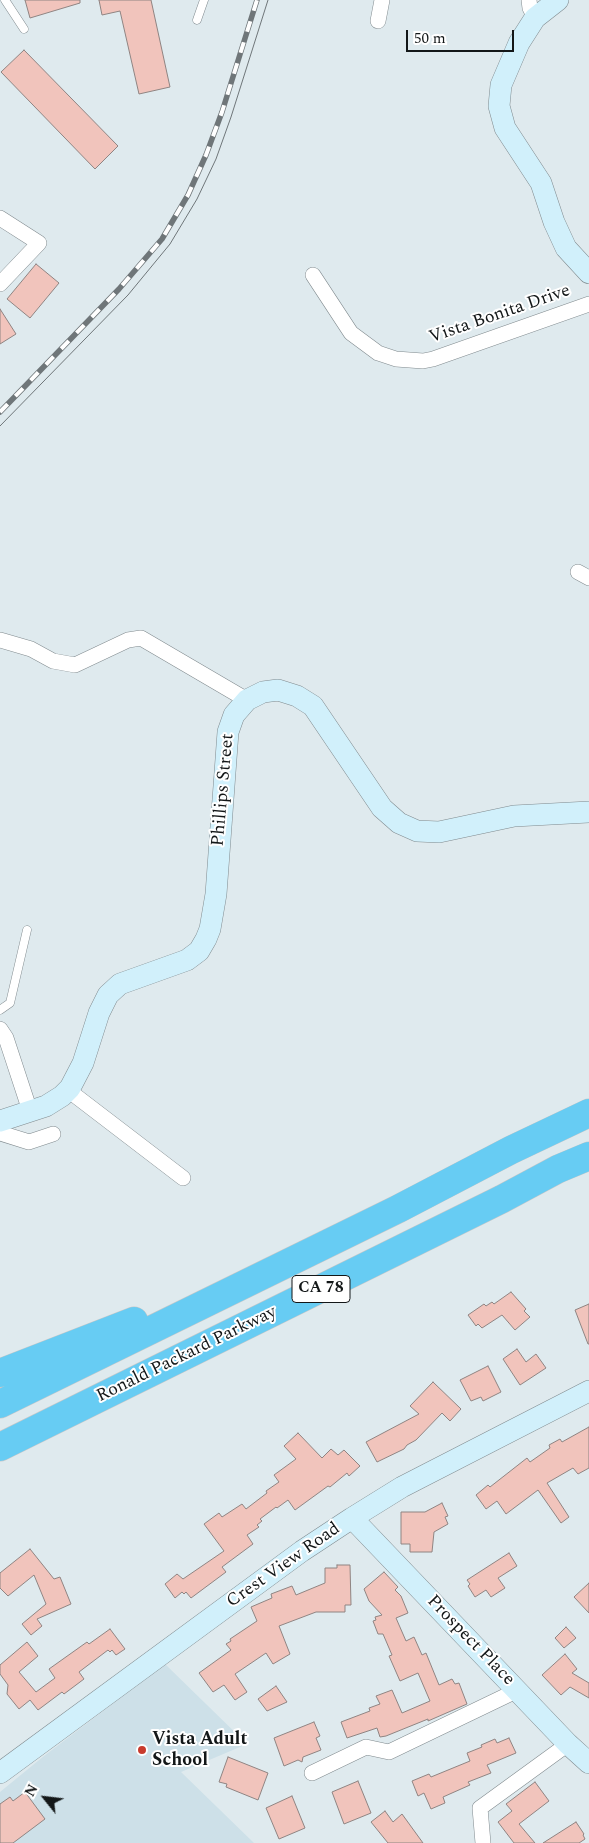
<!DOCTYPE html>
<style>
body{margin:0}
#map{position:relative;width:589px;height:1843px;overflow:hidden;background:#dfeaee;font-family:Spectral,serif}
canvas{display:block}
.north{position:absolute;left:20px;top:1773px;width:50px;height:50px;-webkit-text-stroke:4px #fff;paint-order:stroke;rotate:299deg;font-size:14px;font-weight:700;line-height:20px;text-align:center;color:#131718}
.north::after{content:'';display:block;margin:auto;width:18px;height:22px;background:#131718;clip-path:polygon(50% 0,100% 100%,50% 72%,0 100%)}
.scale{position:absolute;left:406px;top:30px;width:108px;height:22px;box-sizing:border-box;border:2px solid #131718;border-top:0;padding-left:6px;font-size:15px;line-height:18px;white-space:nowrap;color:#131718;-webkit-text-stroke:4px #fff;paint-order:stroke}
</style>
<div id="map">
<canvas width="589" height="1843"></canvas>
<div class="north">N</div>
<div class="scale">50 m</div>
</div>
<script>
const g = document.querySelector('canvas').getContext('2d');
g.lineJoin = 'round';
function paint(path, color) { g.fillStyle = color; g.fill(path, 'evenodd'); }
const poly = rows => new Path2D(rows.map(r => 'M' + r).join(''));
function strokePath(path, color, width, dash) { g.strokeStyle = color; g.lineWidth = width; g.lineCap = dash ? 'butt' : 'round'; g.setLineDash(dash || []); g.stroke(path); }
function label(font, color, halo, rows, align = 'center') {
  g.font = font + ' Spectral,serif'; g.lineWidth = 4; g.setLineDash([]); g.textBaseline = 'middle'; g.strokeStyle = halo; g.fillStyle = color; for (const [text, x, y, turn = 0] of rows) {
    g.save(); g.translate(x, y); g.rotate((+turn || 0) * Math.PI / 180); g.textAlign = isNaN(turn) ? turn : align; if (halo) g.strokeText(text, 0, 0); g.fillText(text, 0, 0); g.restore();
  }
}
paint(poly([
 [165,1664,247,1744,181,1772,254,1843,0,1843,0,1792,44,1756]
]), '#cde0e8');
const building = poly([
 [25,0,80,0,80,3,30,18,25,0],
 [99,0,151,0,170,87,139,94,120,11,102,15,99,0],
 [24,50,118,146,95,169,1,72,24,50],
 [36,264,59,283,30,318,7,299,36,264],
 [0,309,16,334,0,344,0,309],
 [511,1292,526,1309,524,1311,530,1317,515,1330,502,1315,482,1328,478,1324,476,1326,468,1315,484,1304,486,1306,492,1302,494,1304,511,1292],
 [589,1304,589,1344,588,1344,575,1310,589,1304],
 [517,1349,526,1362,536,1354,546,1368,520,1385,503,1359,517,1349],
 [488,1366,501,1392,483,1401,481,1397,471,1401,460,1380,488,1366],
 [433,1382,461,1409,450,1421,442,1413,416,1440,407,1445,404,1449,377,1462,366,1442,419,1414,410,1406,433,1382],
 [589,1427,589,1468,578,1474,573,1468,547,1483,569,1517,561,1523,538,1490,506,1514,497,1501,486,1509,476,1495,488,1485,490,1487,527,1458,530,1462,550,1448,549,1445,560,1439,562,1442,589,1427],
 [298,1433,322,1458,331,1449,338,1455,344,1450,360,1466,349,1476,347,1473,330,1487,328,1486,295,1510,288,1500,277,1508,276,1507,260,1519,262,1521,257,1525,259,1527,247,1535,253,1544,222,1567,226,1572,191,1598,186,1592,184,1594,182,1592,175,1598,165,1584,177,1574,183,1579,224,1551,204,1524,219,1513,222,1517,242,1504,246,1509,267,1493,266,1491,279,1482,274,1475,296,1459,284,1446,298,1433],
 [442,1503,448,1516,445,1517,448,1524,434,1532,432,1552,410,1552,410,1544,401,1544,401,1512,425,1512,442,1503],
 [30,1549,54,1579,60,1577,71,1604,37,1619,42,1626,31,1635,22,1624,46,1604,34,1575,8,1596,0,1588,0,1573,30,1549],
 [509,1553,517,1566,498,1578,505,1588,491,1597,486,1590,475,1597,468,1586,470,1584,467,1580,509,1553],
 [337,1565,350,1565,351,1605,345,1605,345,1612,316,1612,279,1626,290,1654,273,1664,266,1653,235,1674,247,1692,235,1700,224,1685,213,1692,199,1673,231,1650,226,1644,231,1641,230,1639,257,1621,251,1607,272,1598,271,1594,292,1586,296,1595,325,1583,325,1568,337,1568,337,1565],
 [384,1572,398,1587,395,1590,401,1596,408,1613,396,1618,406,1641,414,1637,422,1655,426,1653,439,1685,452,1679,455,1684,459,1683,467,1704,428,1721,428,1719,386,1736,380,1737,377,1728,347,1738,341,1722,370,1711,369,1708,380,1704,376,1696,392,1690,402,1713,430,1701,418,1673,400,1681,389,1656,392,1655,383,1634,378,1634,373,1621,376,1620,375,1617,382,1615,369,1601,364,1589,384,1572],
 [589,1583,589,1613,574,1597,589,1583],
 [566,1627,576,1638,564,1648,555,1638,566,1627],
 [110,1629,125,1649,116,1655,112,1650,110,1652,108,1650,79,1672,84,1679,64,1694,62,1692,38,1710,30,1700,19,1709,7,1694,8,1685,0,1674,0,1665,27,1642,38,1656,19,1672,36,1692,55,1678,49,1669,87,1642,89,1644,110,1629],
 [565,1654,577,1669,572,1673,589,1683,589,1698,570,1687,561,1695,542,1675,565,1654],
 [276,1686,287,1702,267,1711,258,1699,276,1686],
 [314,1722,320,1736,316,1738,321,1750,303,1757,302,1762,298,1760,284,1766,274,1738,314,1722],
 [509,1738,516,1753,487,1765,491,1773,468,1782,470,1785,443,1797,445,1803,431,1809,424,1793,418,1796,412,1781,429,1774,431,1777,470,1761,467,1753,482,1747,481,1745,495,1739,497,1743,509,1738],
 [228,1757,268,1773,258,1800,226,1787,227,1784,219,1782,228,1757],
 [358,1781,371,1813,344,1824,332,1792,358,1781],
 [535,1782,549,1801,519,1824,535,1843,514,1843,498,1822,512,1811,506,1804,535,1782],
 [25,1792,45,1819,13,1843,0,1843,0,1804,10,1797,13,1801,25,1792],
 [292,1796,305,1828,279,1839,266,1808,292,1796],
 [385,1811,393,1822,402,1814,423,1843,388,1843,371,1822,385,1811],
 [576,1822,584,1834,583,1835,585,1839,579,1843,543,1843,576,1822]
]);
paint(building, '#f1c4bc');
strokePath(building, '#8f8482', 1);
const lane = poly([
 [5,0,24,29],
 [197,20,204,0],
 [0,1010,10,1003,27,930]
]);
const street = poly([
 [529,0,530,8,535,18],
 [378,21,382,0],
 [0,218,39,243,0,284],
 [313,275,351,333,378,353,396,359,423,361,433,359,589,304],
 [578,572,589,578],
 [0,640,31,649,53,661,75,665,128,640,141,638,247,700],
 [0,1029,6,1038,30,1111],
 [68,1090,183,1178],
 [0,1133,29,1142,53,1134],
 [312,1773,366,1747,389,1752,518,1690],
 [483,1843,480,1808,568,1744]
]);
const secondary = poly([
 [558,0,535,18,519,43,501,85,499,106,505,128,541,183,554,222,566,248,589,273],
 [0,1121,46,1106,62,1096,70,1088,83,1063,99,1013,108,995,120,984,187,960,199,951,206,939,210,929,216,894,228,732,234,715,247,700,263,692,278,690,297,696,313,706,382,808,399,823,417,831,439,832,514,816,589,812],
 [352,1518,568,1744,589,1763],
 [0,1773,302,1551,352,1518,402,1487,589,1391]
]);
const highway = poly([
 [0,1373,134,1321],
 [0,1404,398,1209,511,1150,589,1113],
 [0,1447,502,1199,558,1169,589,1156]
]);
strokePath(lane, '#808a8e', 9);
strokePath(street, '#808a8e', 16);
strokePath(secondary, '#808a8e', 22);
strokePath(highway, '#c6c7c8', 29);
strokePath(lane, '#fff', 8);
strokePath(street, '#fff', 15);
strokePath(secondary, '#d1f0fb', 21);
strokePath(highway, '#67ccf3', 28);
strokePath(poly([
 [0,426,128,295,170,244,197,199,216,159,231,117,268,0]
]), '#6f7679', 1);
const rail = poly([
 [0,412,119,289,162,239,188,195,206,155,222,112,257,0]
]);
strokePath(rail, '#6f7679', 5.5);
strokePath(rail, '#fff', 4, [11]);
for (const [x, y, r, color] of [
 [142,1750,5,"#c83b2d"]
]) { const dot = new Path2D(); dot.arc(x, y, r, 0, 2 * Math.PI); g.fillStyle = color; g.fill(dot); strokePath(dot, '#fff', 2); }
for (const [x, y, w] of [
 [321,1289,58]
]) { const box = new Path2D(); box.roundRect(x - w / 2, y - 13.5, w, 27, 4); g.fillStyle = '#fff'; g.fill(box); strokePath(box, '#131718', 1); }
label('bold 16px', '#131718', null, [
 ["CA 78",321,1289]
]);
label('18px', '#131718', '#fff', [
 ["Vista Bonita Drive",500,315,-19],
 ["Phillips Street",224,790,-85],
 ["Ronald Packard Parkway",187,1355,-26],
 ["Crest View Road",284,1566,-35],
 ["Prospect Place",470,1641,46]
]);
label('bold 18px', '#131718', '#fff', [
 ["Vista Adult",152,1740],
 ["School",152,1761]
], 'left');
</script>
